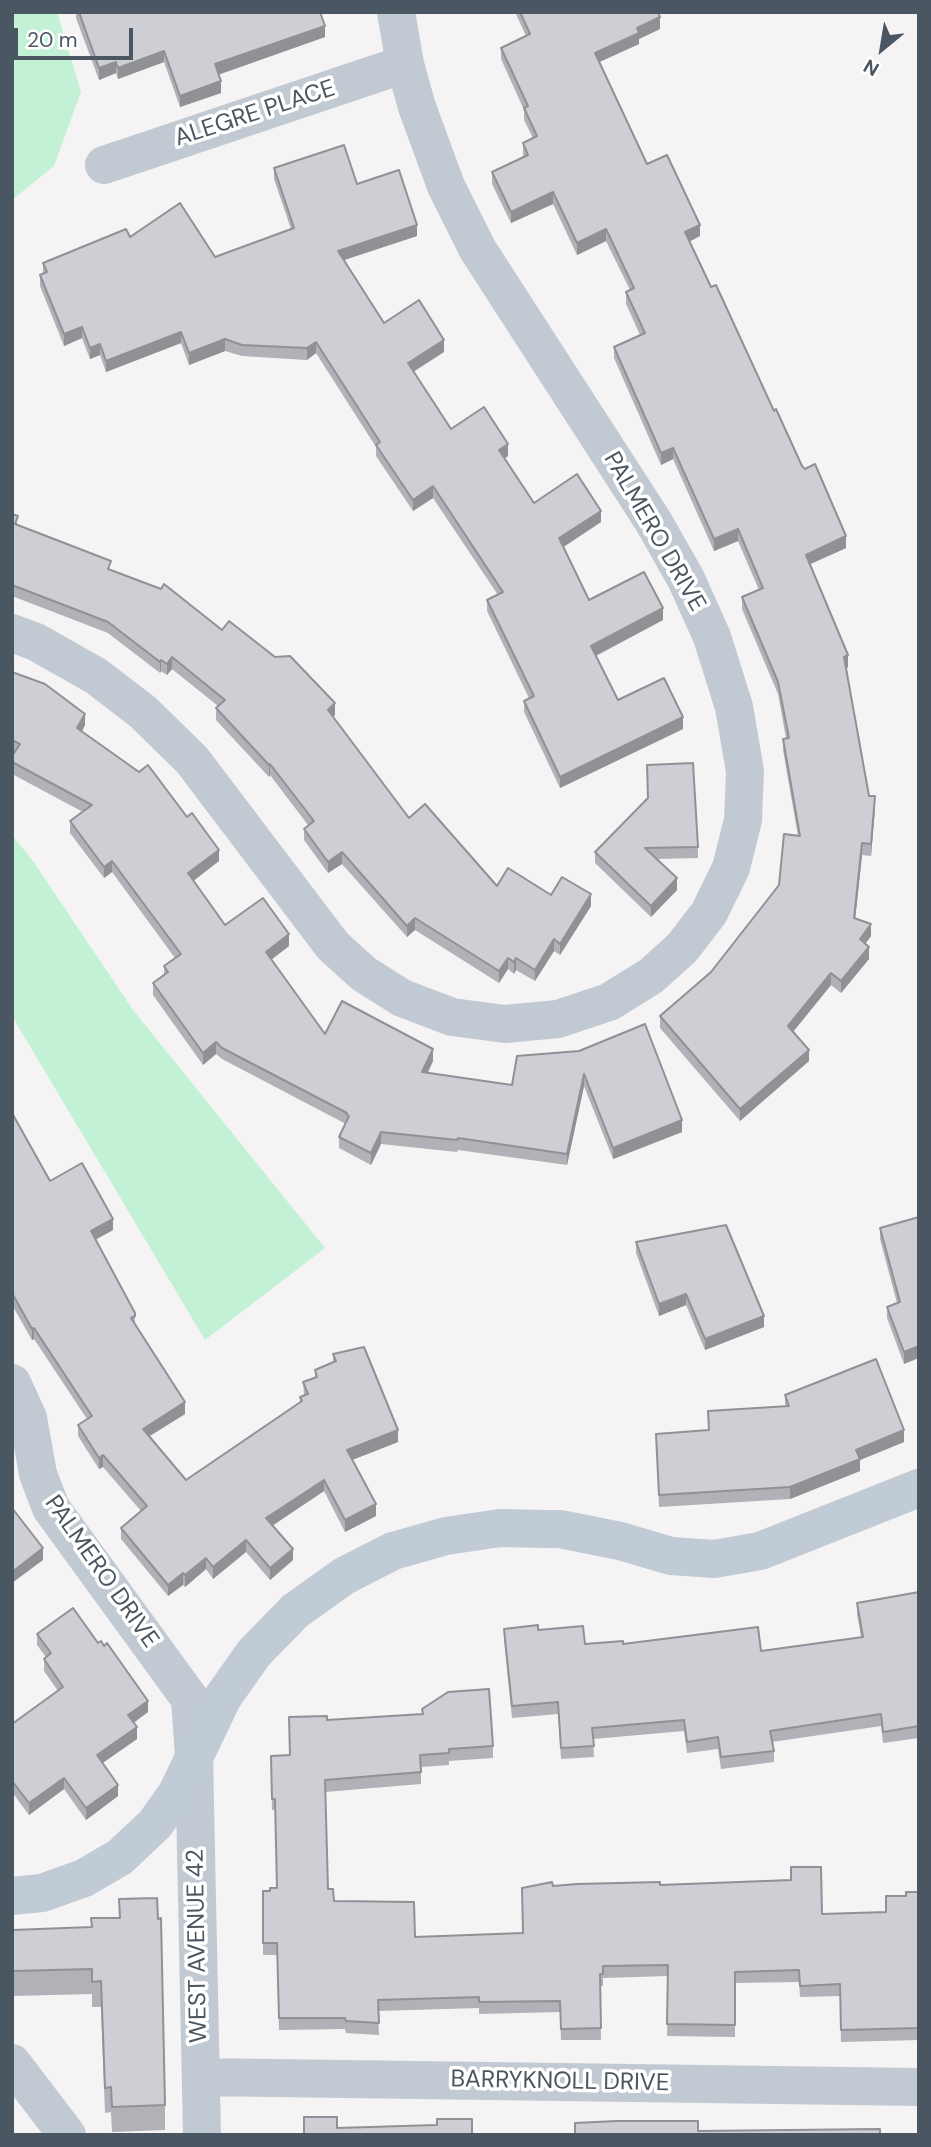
<!DOCTYPE html>
<style>
body{margin:0}
#map{position:relative;width:931px;height:2147px;overflow:hidden;background:#f5f3f3;font-family:"DM Sans",sans-serif}
canvas{display:block}
.frame{position:absolute;inset:0;border:14px solid #4a5661;pointer-events:none}
.north{position:absolute;left:847px;top:14px;width:70px;height:70px;-webkit-text-stroke:5px #fff;paint-order:stroke;rotate:210deg;font-size:19px;font-weight:700;line-height:28px;text-align:center;color:#4a5661}
.north::after{content:'';display:block;margin:auto;width:24px;height:32px;background:#4a5661;clip-path:polygon(50% 0,100% 100%,50% 72%,0 100%)}
.scale{position:absolute;left:14px;top:28px;width:119px;height:32px;box-sizing:border-box;border:4px solid #4a5661;border-top:0;padding-left:9px;font-size:21px;line-height:24px;white-space:nowrap;color:#4a5661;-webkit-text-stroke:5px #fff;paint-order:stroke}
</style>
<div id="map">
<canvas width="931" height="2147"></canvas>
<div class="frame"></div>
<div class="north">N</div>
<div class="scale">20 m</div>
</div>
<script>
const g = document.querySelector('canvas').getContext('2d');
g.lineJoin = 'round';
function paint(path, color) { g.fillStyle = color; g.fill(path, 'evenodd'); }
const poly = rows => new Path2D(rows.map(r => 'M' + r).join(''));
function strokePath(path, color, width, dash) { g.strokeStyle = color; g.lineWidth = width; g.lineCap = dash ? 'butt' : 'round'; g.setLineDash(dash || []); g.stroke(path); }
function label(font, color, halo, rows, align = 'center') {
  g.font = font + ' "DM Sans",sans-serif'; g.lineWidth = 7; g.setLineDash([]); g.textBaseline = 'middle'; g.strokeStyle = halo; g.fillStyle = color; for (const [text, x, y, turn = 0] of rows) {
    g.save(); g.translate(x, y); g.rotate((+turn || 0) * Math.PI / 180); g.textAlign = isNaN(turn) ? turn : align; if (halo) g.strokeText(text, 0, 0); g.fillText(text, 0, 0); g.restore();
  }
}
paint(poly([
 [12,12,57,12,81,92,54,166,12,200],
 [12,835,33,861,133,1010,325,1248,205,1340,12,1016]
]), '#c3f1d5');
strokePath(poly([
 [104,165,405,64],
 [12,633,36,642,96,676,143,712,192,760,333,946,364,974,402,998,452,1017,505,1024,558,1019,609,1002,651,976,682,948,709,913,731,868,743,820,745,771,734,707,712,637,686,579,653,521,478,250,446,186,417,107,405,64,396,12],
 [12,1383,28,1418,38,1474,51,1508,190,1699,194,1757,202,2135],
 [12,2063,67,2135],
 [201,2077,919,2087]
]), '#c1cad2', 38);
strokePath(poly([
 [12,1896,42,1893,84,1878,120,1857,155,1824,177,1793,223,1697,254,1653,295,1611,344,1576,393,1551,446,1536,500,1528,546,1529,560,1529,620,1541,671,1556,714,1559,760,1551,919,1488]
]), '#c1cbd6', 38);
paint(poly([
 [76,12,320,12,325,37,219,74,221,93,180,107,164,62,118,79,116,73,99,80,76,18],
 [515,12,658,12,660,29,639,39,639,44,599,62,647,164,700,236,689,241,711,287,802,466,846,548,810,564,848,667,846,668,869,796,875,808,871,856,862,855,855,919,871,936,865,944,869,959,841,993,831,985,793,1032,809,1061,740,1121,660,1028,660,1016,711,972,779,885,798,836,783,750,783,739,786,738,778,694,742,609,742,597,759,590,738,541,714,551,673,459,661,465,614,358,614,347,640,335,626,304,626,292,630,290,606,241,577,255,553,204,511,223,492,184,492,172,524,157,523,155,523,143,533,138,524,120,524,110,501,59,501,48,526,36],
 [274,168,357,184,417,236,344,260,384,323,444,352,413,372,451,429,508,456,504,459,534,503,601,522,563,547,589,600,663,620,596,656,618,700,683,729,560,788,524,712,524,701,529,698,487,611,487,600,498,595,433,498,413,511,376,456,376,447,316,353,307,360,242,356,225,351,189,365,181,343,106,372,100,355,90,359,82,338,64,346,40,286,40,275,43,273,43,263,130,237,215,257,291,229,274,179],
 [12,514,18,525,111,570,222,630,335,715,333,717,409,818,497,886,551,895,591,906,560,955,554,951,535,981,516,970,514,974,508,969,499,983,415,930,407,937,342,864,328,873,304,840,304,829,308,825,270,775,269,777,216,720,216,708,218,706,172,669,167,675,161,671,160,673,108,633,12,596],
 [12,672,85,725,82,732,219,861,193,881,225,925,289,946,271,959,325,1034,433,1061,428,1073,512,1085,579,1051,682,1132,613,1159,584,1086,567,1165,458,1150,457,1152,381,1144,371,1165,339,1148,339,1137,346,1124,222,1059,216,1054,203,1065,153,995,153,983,164,975,164,966,175,958,112,872,104,878,70,833,70,821,83,812,12,774,12,756,15,753,12,751],
 [647,798,698,847,698,858,657,859,677,890,651,917,595,863,595,852],
 [12,1113,50,1181,113,1230,95,1240,135,1313,135,1324,185,1414,150,1436,186,1480,300,1403,300,1397,304,1395,303,1382,315,1378,315,1370,333,1362,333,1354,398,1442,352,1460,376,1516,345,1532,324,1491,273,1525,293,1560,270,1580,246,1552,213,1579,206,1569,185,1587,183,1585,168,1596,121,1539,121,1528,141,1511,103,1467,99,1469,78,1436,78,1425,87,1419,34,1339,32,1340,12,1305],
 [919,1217,904,1364,887,1318,887,1307,897,1303,880,1239,880,1228],
 [636,1242,764,1327,705,1350,686,1305,659,1316,636,1253],
 [785,1395,904,1442,860,1460,860,1471,790,1499,659,1507,656,1434,709,1430,785,1406],
 [919,1592,919,1738,883,1743,881,1726,772,1742,774,1751,774,1762,721,1769,718,1749,687,1753,684,1731,593,1739,594,1757,561,1759,558,1714,512,1718,504,1640,504,1629,538,1630,585,1644,623,1644,761,1651,861,1637,857,1614,857,1603],
 [37,1634,148,1712,134,1723,137,1739,102,1763,118,1796,86,1820,64,1789,29,1815,12,1792,12,1724,58,1691,44,1671,44,1659,46,1657,37,1645],
 [493,1746,493,1758,449,1761,449,1765,421,1767,421,1784,325,1792,328,1889,334,1901,415,1937,523,1933,553,1886,660,1885,822,1914,886,1912,906,1896,919,1892,919,2040,841,2042,840,1996,800,1997,799,1982,735,1983,735,2037,667,2036,668,1976,603,1978,603,1986,600,1986,601,2040,561,2040,560,2012,479,2014,479,2008,378,2011,379,2035,346,2033,345,2029,279,2030,277,1955,263,1955,263,1891,270,1891,277,1888,275,1810,272,1810,271,1756],
 [119,1899,165,2105,165,2130,112,2132,111,2112,105,2113,101,2007,92,2007,92,1994,12,1996,12,1930,91,1927,91,1918,119,1918]
]), '#b0b2b7');
paint(poly([
 [660,17,660,29,639,39,639,44,595,64,595,53,637,28],
 [325,26,325,37,215,76,215,64],
 [164,51,164,62,118,79,118,68],
 [116,62,116,73,99,80,99,68],
 [221,81,221,93,180,107,180,96],
 [553,192,553,204,511,223,511,212],
 [417,225,417,236,338,262,338,251],
 [700,225,700,236,685,244,685,232],
 [606,229,606,241,577,255,577,243],
 [82,327,82,338,64,346,64,334],
 [181,332,181,343,106,372,106,361],
 [225,339,225,351,189,365,189,353],
 [444,340,444,352,408,375,408,363],
 [316,342,316,353,307,360,307,348],
 [100,344,100,355,90,359,90,348],
 [508,444,508,456,499,462,499,450],
 [673,448,673,459,661,465,661,453],
 [433,486,433,498,413,511,413,500],
 [601,511,601,522,559,550,559,538],
 [738,529,738,541,714,551,714,539],
 [846,536,846,548,806,566,806,555],
 [663,608,663,620,591,658,591,646],
 [848,655,848,667,844,669,844,657],
 [172,657,172,669,167,675,167,664],
 [161,660,161,671,160,673,160,662],
 [335,703,335,715,328,721,328,710],
 [85,714,85,725,77,740,77,728],
 [683,717,683,729,560,788,560,777],
 [270,764,270,775,269,777,269,765],
 [875,796,875,808,871,856,871,844],
 [862,843,862,855,854,930,854,918],
 [219,850,219,861,188,885,188,873],
 [342,852,342,864,328,873,328,862],
 [112,861,112,872,104,878,104,867],
 [677,878,677,890,651,917,651,906],
 [591,894,591,906,560,955,560,944],
 [415,918,415,930,407,937,407,926],
 [871,924,871,936,860,951,860,939],
 [289,934,289,946,266,964,266,952],
 [554,939,554,951,535,981,535,970],
 [869,947,869,959,841,993,841,981],
 [508,958,508,969,499,983,499,971],
 [516,958,516,970,514,974,514,962],
 [831,973,831,985,788,1038,788,1026],
 [216,1042,216,1054,203,1065,203,1053],
 [433,1049,433,1061,422,1083,422,1072],
 [809,1050,809,1061,740,1121,740,1109],
 [584,1074,584,1086,567,1165,567,1154],
 [682,1120,682,1132,613,1159,613,1148],
 [381,1132,381,1144,371,1165,371,1153],
 [113,1219,113,1230,91,1242,91,1231],
 [686,1294,686,1305,659,1316,659,1304],
 [764,1316,764,1327,705,1350,705,1339],
 [34,1328,34,1339,32,1340,32,1329],
 [919,1346,919,1358,904,1364,904,1352],
 [185,1402,185,1414,143,1440,143,1429],
 [398,1430,398,1442,347,1462,347,1450],
 [904,1430,904,1442,860,1460,860,1471,790,1499,790,1487,856,1450],
 [103,1455,103,1467,99,1469,99,1458],
 [324,1480,324,1491,266,1530,266,1518],
 [376,1504,376,1516,345,1532,345,1520],
 [246,1540,246,1552,213,1579,213,1567],
 [43,1548,43,1560,12,1583,12,1572],
 [293,1549,293,1560,270,1580,270,1568],
 [206,1558,206,1569,185,1587,185,1575],
 [183,1573,183,1585,168,1596,168,1585],
 [148,1701,148,1712,128,1726,128,1715],
 [137,1727,137,1739,97,1767,97,1755],
 [64,1778,64,1789,29,1815,29,1803],
 [118,1785,118,1796,86,1820,86,1808]
]), '#909195');
const building = poly([
 [79,12,320,12,325,26,215,64,221,81,180,96,164,51,118,68,116,62,99,68,79,12],
 [520,12,658,12,660,17,637,28,639,33,595,53,647,164,667,155,700,225,685,232,711,287,716,285,774,411,776,409,802,466,805,469,815,464,846,536,806,555,848,655,844,657,869,796,875,796,871,844,862,843,854,918,871,924,860,939,869,947,841,981,831,973,788,1026,809,1050,740,1109,660,1016,711,972,779,885,784,834,800,836,783,739,789,738,778,682,742,597,763,588,738,529,714,539,673,448,661,453,614,347,645,333,626,292,634,288,606,229,577,243,553,192,511,212,492,172,528,155,523,143,537,136,524,108,528,106,501,48,530,34,520,12],
 [344,145,357,184,399,170,417,225,338,251,384,323,419,300,444,340,408,363,451,429,484,407,508,444,499,450,534,503,577,474,601,511,559,538,589,600,644,572,663,608,591,646,618,700,664,678,683,717,560,777,524,701,534,696,487,600,503,592,433,486,413,500,376,445,380,442,316,342,307,348,242,345,225,339,189,353,181,332,106,361,100,344,90,348,82,327,64,334,40,275,47,272,43,263,126,229,130,237,180,203,215,257,294,228,274,168,344,145],
 [12,514,18,516,15,524,111,561,108,569,161,589,164,584,222,630,229,621,275,657,290,656,335,703,328,710,409,818,425,804,497,886,508,868,551,895,562,877,591,894,560,944,554,939,535,970,516,958,514,962,508,958,499,971,415,918,407,926,342,852,328,862,304,829,314,821,270,764,269,765,216,708,225,700,172,657,167,664,161,660,160,662,108,622,12,585,12,514],
 [12,672,45,684,85,714,77,728,139,772,148,765,187,817,192,813,219,850,188,873,225,925,263,898,289,934,266,952,325,1034,342,1001,433,1049,422,1072,512,1085,517,1056,579,1051,645,1024,682,1120,613,1148,584,1074,567,1154,458,1138,457,1140,381,1132,371,1153,339,1137,349,1116,346,1114,347,1113,222,1048,216,1042,203,1053,153,983,168,972,164,966,181,954,112,861,104,867,70,821,92,805,12,762,12,756,20,744,12,740,12,672],
 [693,763,698,847,645,848,677,878,651,906,595,852,648,798,647,765,693,763],
 [12,1113,50,1181,82,1163,113,1219,91,1231,135,1313,135,1316,131,1318,185,1402,143,1429,186,1480,302,1401,300,1397,308,1394,303,1382,317,1377,315,1370,336,1361,333,1354,364,1347,398,1430,347,1450,376,1504,345,1520,324,1480,266,1518,293,1549,270,1568,246,1540,213,1567,206,1558,185,1575,183,1573,168,1585,121,1528,147,1506,103,1455,99,1458,78,1425,92,1416,34,1328,32,1329,12,1293,12,1287,13,1286,12,1284,12,1113],
 [919,1217,919,1346,904,1352,887,1307,900,1302,880,1228,919,1217],
 [726,1225,764,1316,705,1339,686,1294,659,1304,636,1242,726,1225],
 [876,1359,904,1430,856,1450,860,1459,790,1487,659,1495,656,1434,709,1430,708,1411,789,1406,785,1395,876,1359],
 [12,1508,43,1548,12,1572,12,1508],
 [919,1592,919,1726,883,1732,881,1714,770,1731,774,1751,721,1757,718,1737,687,1742,684,1720,592,1728,594,1746,561,1748,558,1702,512,1706,504,1629,538,1625,538,1630,583,1626,585,1644,623,1641,623,1644,758,1627,761,1651,863,1637,857,1603,919,1592],
 [73,1608,98,1643,101,1641,104,1646,107,1643,148,1701,128,1715,137,1727,97,1755,118,1785,86,1808,64,1778,29,1803,12,1781,12,1724,63,1687,44,1659,51,1653,37,1634,73,1608],
 [489,1689,493,1746,449,1749,449,1753,420,1755,421,1772,325,1780,328,1889,333,1889,334,1901,414,1902,415,1937,523,1933,522,1888,552,1882,553,1886,577,1884,660,1882,660,1885,791,1880,791,1867,821,1867,822,1914,886,1912,886,1896,906,1896,906,1892,919,1892,919,2028,841,2030,840,1984,800,1986,799,1970,735,1972,735,2025,667,2024,668,1965,603,1966,603,1974,600,1974,601,2028,561,2029,560,2001,479,2002,479,1997,378,2000,379,2023,346,2021,345,2018,279,2018,277,1943,263,1943,263,1891,270,1891,270,1888,277,1888,275,1799,272,1799,271,1756,290,1755,289,1717,327,1716,327,1720,423,1714,422,1709,448,1692,489,1689],
 [157,1898,158,1919,161,1918,165,2105,112,2107,111,2087,105,2088,101,1981,92,1982,92,1969,12,1971,12,1930,92,1927,91,1918,120,1918,119,1899,157,1898],
 [304,2117,337,2117,337,2128,437,2125,437,2119,472,2119,472,2135,304,2135,304,2117],
 [617,2121,698,2121,698,2131,880,2129,880,2135,575,2135,575,2123,617,2121]
]);
paint(building, '#cdcfd5');
strokePath(building, '#909195', 2);
label('24px', '#4a5661', '#fff', [
 ["ALEGRE PLACE",255,114,-18],
 ["PALMERO DRIVE",654,532,60],
 ["PALMERO DRIVE",101,1572,55],
 ["WEST AVENUE 42",198,1946,-91],
 ["BARRYKNOLL DRIVE",560,2082,1]
]);
</script>
